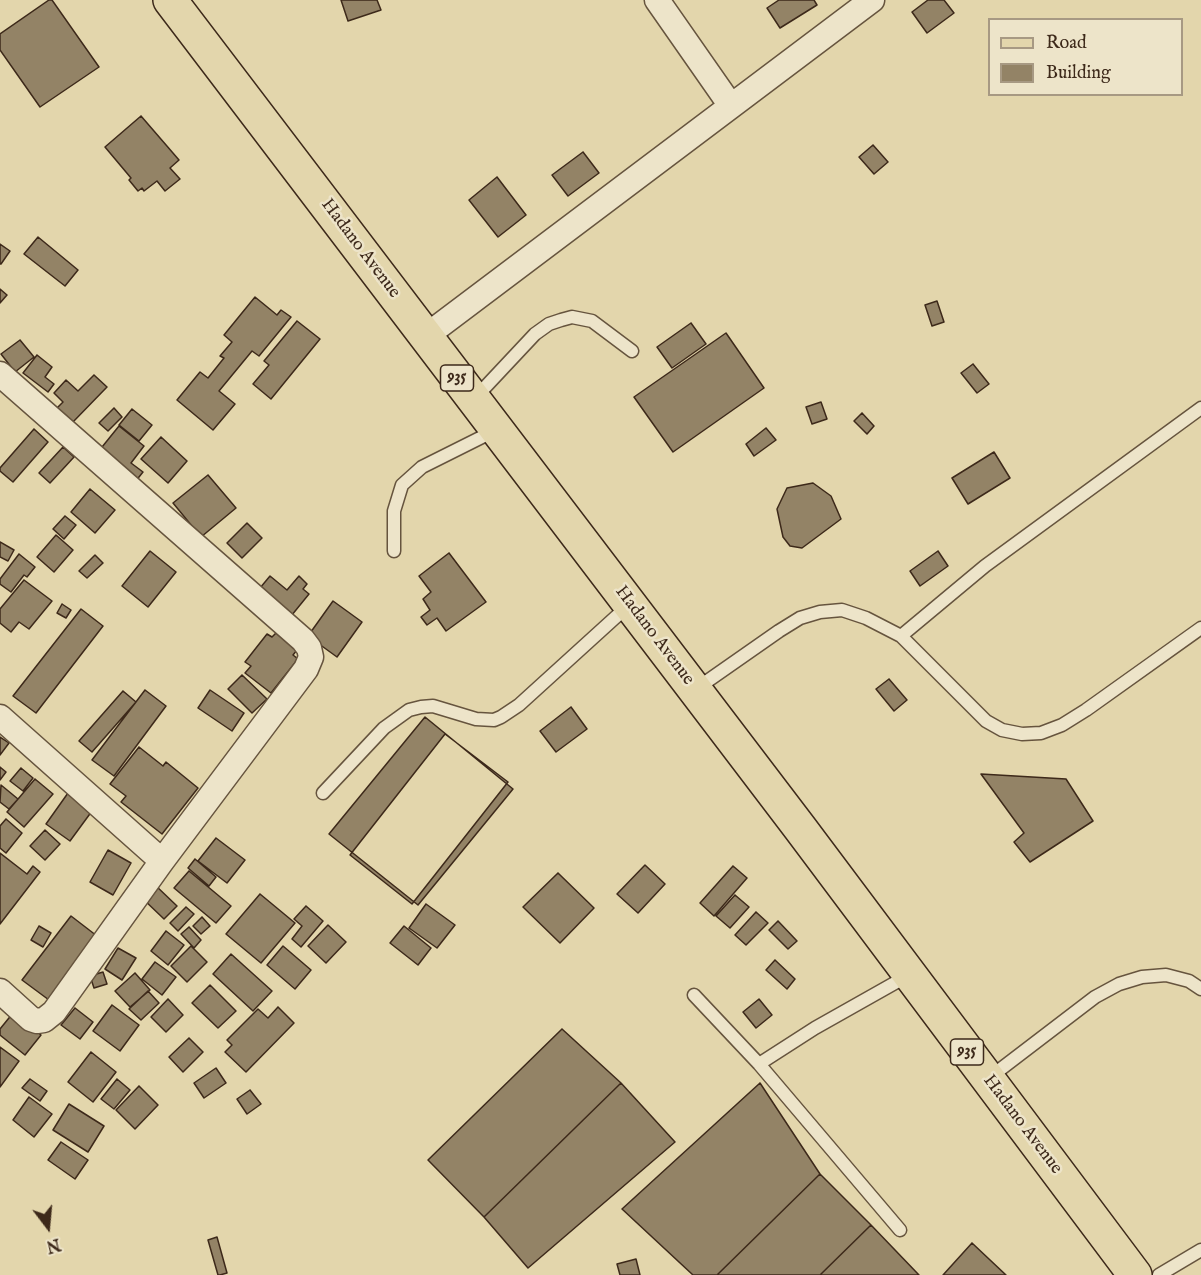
<!DOCTYPE html>
<style>
body{margin:0}
#map{position:relative;width:1201px;height:1275px;overflow:hidden;background:#e3d6ac;font-family:"IM FELL English",serif}
canvas{display:block}
.legend{position:absolute;left:988px;top:18px;width:195px;height:78px;box-sizing:border-box;background:#ede4c9;border:2px solid #a79983;margin:0;padding:8px 10px;list-style:none;font-size:18px;color:#3d291a}
.legend li{display:flex;align-items:center;gap:12px;height:30px}
.legend b{width:30px;border:2px solid #a79983}
.north{position:absolute;left:18px;top:1197px;width:60px;height:60px;-webkit-text-stroke:4px #ede4c9;paint-order:stroke;rotate:164deg;font-size:16px;font-weight:700;line-height:24px;text-align:center;color:#3d291a}
.north::after{content:'';display:block;margin:auto;width:21px;height:27px;background:#3d291a;clip-path:polygon(50% 0,100% 100%,50% 72%,0 100%)}
</style>
<div id="map">
<canvas width="1201" height="1275"></canvas>
<ul class="legend">
<li><b style="height:8px;background:#e3d6ac"></b>Road</li>
<li><b style="height:16px;background:#938366"></b>Building</li>
</ul>
<div class="north">N</div>
</div>
<script>
const g = document.querySelector('canvas').getContext('2d');
g.lineJoin = 'round';
function paint(path, color) { g.fillStyle = color; g.fill(path, 'evenodd'); }
const poly = rows => new Path2D(rows.map(r => 'M' + r).join(''));
function strokePath(path, color, width, dash) { g.strokeStyle = color; g.lineWidth = width; g.lineCap = dash ? 'butt' : 'round'; g.setLineDash(dash || []); g.stroke(path); }
function label(font, color, halo, rows, align = 'center') {
  g.font = font + ' "IM FELL English",serif'; g.lineWidth = 5; g.setLineDash([]); g.textBaseline = 'middle'; g.strokeStyle = halo; g.fillStyle = color; for (const [text, x, y, turn = 0] of rows) {
    g.save(); g.translate(x, y); g.rotate((+turn || 0) * Math.PI / 180); g.textAlign = isNaN(turn) ? turn : align; if (halo) g.strokeText(text, 0, 0); g.fillText(text, 0, 0); g.restore();
  }
}
const building = poly([
 [49,0,52,0,99,67,40,107,0,50,0,34,49,0],
 [341,0,377,0,381,10,348,21,341,0],
 [779,0,814,0,817,5,780,28,767,8,779,0],
 [928,0,944,0,954,13,927,33,912,12,928,0],
 [141,116,179,160,170,168,180,179,165,191,157,181,144,191,142,188,138,191,129,180,131,178,105,147,141,116],
 [873,145,888,162,874,174,859,157,873,145],
 [583,152,599,173,568,196,552,175,583,152],
 [497,177,526,215,498,237,469,200,497,177],
 [38,237,78,270,65,286,24,254,38,237],
 [0,244,10,251,1,264,0,264,0,244],
 [0,289,7,295,0,303,0,289],
 [255,297,277,315,281,310,291,317,259,356,252,351,219,391,235,404,213,430,177,400,200,372,208,378,224,358,220,356,232,342,224,335,255,297],
 [937,301,944,322,932,326,925,305,937,301],
 [297,321,320,339,271,399,253,384,269,365,264,361,297,321],
 [691,323,706,344,672,368,657,347,691,323],
 [726,333,764,388,673,452,634,397,726,333],
 [20,340,34,357,15,372,1,354,20,340],
 [37,355,52,367,45,377,54,384,48,392,23,373,37,355],
 [973,364,989,384,977,393,961,373,973,364],
 [94,375,107,387,72,423,57,408,63,402,54,393,66,380,78,391,94,375],
 [821,402,827,419,812,424,806,407,821,402],
 [114,408,122,417,108,431,99,423,114,408],
 [132,409,152,425,139,441,119,425,132,409],
 [862,413,874,426,867,434,854,421,862,413],
 [119,426,144,446,131,463,143,472,135,482,98,452,119,426],
 [766,428,776,440,754,456,746,444,766,428],
 [34,429,48,442,13,482,0,471,0,468,34,429],
 [161,437,187,461,168,483,141,459,161,437],
 [63,447,74,457,50,483,39,473,63,447],
 [994,452,1010,478,968,504,952,478,994,452],
 [208,475,236,508,201,537,173,503,208,475],
 [813,483,831,496,841,519,802,548,790,546,783,537,777,509,787,488,813,483],
 [90,489,115,510,95,533,71,512,90,489],
 [65,516,76,525,64,539,53,529,65,516],
 [247,523,262,538,242,558,227,543,247,523],
 [56,535,73,550,54,572,37,557,56,535],
 [0,542,14,550,8,561,0,557,0,542],
 [150,551,176,572,148,607,122,586,150,551],
 [938,551,948,566,920,586,910,571,938,551],
 [449,553,486,602,446,631,437,618,427,625,421,617,430,610,423,599,431,592,419,576,449,553],
 [19,554,35,567,27,577,24,575,11,592,0,584,0,579,19,554],
 [95,555,103,563,87,578,79,571,95,555],
 [270,576,287,590,299,576,307,584,303,589,309,594,287,621,260,588,270,576],
 [24,580,52,601,29,629,19,622,11,632,0,623,0,609,24,580],
 [333,601,362,622,337,657,308,636,333,601],
 [62,604,71,610,66,618,57,613,62,604],
 [81,609,103,626,36,713,13,696,81,609],
 [276,633,297,650,293,655,298,659,271,693,245,673,251,666,245,662,267,634,272,637,276,633],
 [242,675,267,699,252,713,228,689,242,675],
 [889,679,907,700,894,711,876,689,889,679],
 [145,690,166,706,114,776,92,760,145,690],
 [210,690,244,713,232,731,198,708,210,690],
 [123,691,136,702,92,752,79,741,123,691],
 [571,707,587,729,556,752,540,731,571,707],
 [425,717,513,789,418,905,329,834,425,717],
 [445,734,508,782,412,904,350,855,445,734],
 [0,737,9,743,0,755,0,737],
 [139,747,163,766,166,762,198,788,162,834,121,802,126,796,110,784,139,747],
 [0,767,6,772,0,780,0,767],
 [21,768,33,778,23,791,10,781,21,768],
 [981,774,1066,779,1093,821,1030,862,1014,842,1024,833,981,774],
 [35,779,53,794,24,827,7,812,35,779],
 [1,785,18,799,9,809,0,802,1,785],
 [68,793,92,811,70,841,46,824,68,793],
 [6,819,22,833,6,853,0,848,0,826,6,819],
 [45,830,60,844,45,860,30,846,45,830],
 [216,838,245,860,227,883,198,861,216,838],
 [108,850,131,863,113,895,90,882,108,850],
 [0,853,27,874,33,866,40,872,0,924,0,853],
 [195,859,216,877,209,886,188,868,195,859],
 [645,865,665,884,638,913,617,894,645,865],
 [733,866,747,878,714,916,700,903,733,866],
 [189,871,231,906,216,923,174,888,189,871],
 [558,873,594,908,560,943,523,907,558,873],
 [154,884,177,906,164,919,141,897,154,884],
 [260,894,295,923,261,963,226,934,260,894],
 [735,895,749,907,730,928,716,916,735,895],
 [426,904,455,925,437,948,409,928,426,904],
 [306,906,323,921,301,947,292,939,302,926,294,919,306,906],
 [186,907,194,914,178,931,170,923,186,907],
 [756,912,768,923,746,945,735,935,756,912],
 [71,916,97,936,49,1000,22,980,71,916],
 [202,917,210,926,201,934,193,926,202,917],
 [778,921,797,941,788,949,769,930,778,921],
 [328,925,346,942,326,963,308,946,328,925],
 [39,926,51,933,43,947,31,940,39,926],
 [404,926,431,948,418,965,390,943,404,926],
 [189,927,201,940,194,948,181,934,189,927],
 [166,931,184,945,168,965,151,951,166,931],
 [191,946,207,962,187,982,171,966,191,946],
 [283,946,311,970,295,989,267,965,283,946],
 [118,948,136,958,122,980,105,969,118,948],
 [231,954,272,991,253,1011,213,974,231,954],
 [775,960,795,979,787,989,766,970,775,960],
 [155,962,176,977,162,995,142,979,155,962],
 [103,972,107,984,94,988,90,976,103,972],
 [135,973,150,990,130,1007,115,991,135,973],
 [210,985,236,1011,218,1028,192,1003,210,985],
 [148,991,159,1003,141,1020,129,1009,148,991],
 [168,999,183,1015,166,1032,151,1017,168,999],
 [759,999,772,1015,756,1028,743,1012,759,999],
 [112,1005,139,1025,120,1051,93,1031,112,1005],
 [278,1007,294,1023,246,1072,225,1052,232,1045,227,1040,258,1009,268,1018,278,1007],
 [75,1008,93,1022,80,1039,61,1025,75,1008],
 [13,1013,41,1035,25,1055,0,1035,0,1029,13,1013],
 [562,1029,621,1083,484,1217,428,1160,562,1029],
 [189,1038,203,1052,183,1072,169,1057,189,1038],
 [0,1047,19,1061,0,1087,0,1047],
 [91,1052,116,1072,93,1102,68,1082,91,1052],
 [216,1068,226,1083,204,1098,194,1083,216,1068],
 [30,1079,47,1091,40,1101,22,1088,30,1079],
 [117,1079,130,1090,114,1109,101,1099,117,1079],
 [621,1083,675,1142,528,1268,484,1217,621,1083],
 [760,1083,820,1174,717,1275,693,1275,622,1209,760,1083],
 [139,1086,158,1105,135,1129,116,1110,139,1086],
 [250,1090,261,1104,247,1114,237,1099,250,1090],
 [29,1097,52,1114,34,1137,13,1120,29,1097],
 [69,1104,104,1126,88,1152,53,1130,69,1104],
 [61,1142,88,1160,75,1179,48,1160,61,1142],
 [820,1174,871,1225,820,1275,717,1275,820,1174],
 [871,1225,919,1275,820,1275,871,1225],
 [217,1237,227,1273,220,1275,218,1275,208,1240,217,1237],
 [972,1243,1006,1275,943,1275,972,1243],
 [636,1259,640,1275,620,1275,617,1264,636,1259]
]);
paint(building, '#938366');
strokePath(building, '#3d291a', 1.5);
const service = poly([
 [475,398,535,334,549,324,561,320,572,317,592,321,632,351],
 [394,551,394,511,402,485,422,467,496,430],
 [901,636,986,721,1002,730,1022,734,1041,733,1062,725,1086,710,1201,628],
 [696,689,779,631,800,618,820,612,842,610,866,618,901,636,985,566,1201,408],
 [323,793,384,728,409,710,421,707,433,706,476,719,494,720,501,717,519,705,629,605],
 [694,995,759,1064,900,1230],
 [759,1064,815,1028,909,975],
 [989,1078,1095,997,1119,984,1142,977,1166,975,1189,981,1201,989],
 [1159,1275,1201,1250]
]);
const minor = poly([
 [657,0,731,106],
 [426,336,872,0],
 [0,374,303,640,309,648,311,657,306,669,162,861,54,1012,44,1020,37,1021,31,1019,0,991],
 [0,717,162,861]
]);
const primary = poly([
 [170,0,800,828,1135,1275]
]);
strokePath(service, '#66543e', 15);
strokePath(minor, '#66543e', 27);
strokePath(primary, '#3d291a', 36);
strokePath(service, '#ede4c9', 12);
strokePath(minor, '#ede4c9', 24);
strokePath(primary, '#e3d6ac', 33);
for (const [x, y, w] of [
 [457,378,33],
 [967,1052,33]
]) { const box = new Path2D(); box.roundRect(x - w / 2, y - 13, w, 26, 4.5); g.fillStyle = '#ede4c9'; g.fill(box); strokePath(box, '#3d291a', 1.5); }
label('bold 16px', '#3d291a', null, [
 ["935",457,378],
 ["935",967,1052]
]);
label('18px', '#3d291a', '#ede4c9', [
 ["Hadano Avenue",360,249,53],
 ["Hadano Avenue",654,636,53],
 ["Hadano Avenue",1022,1125,53]
]);
</script>
